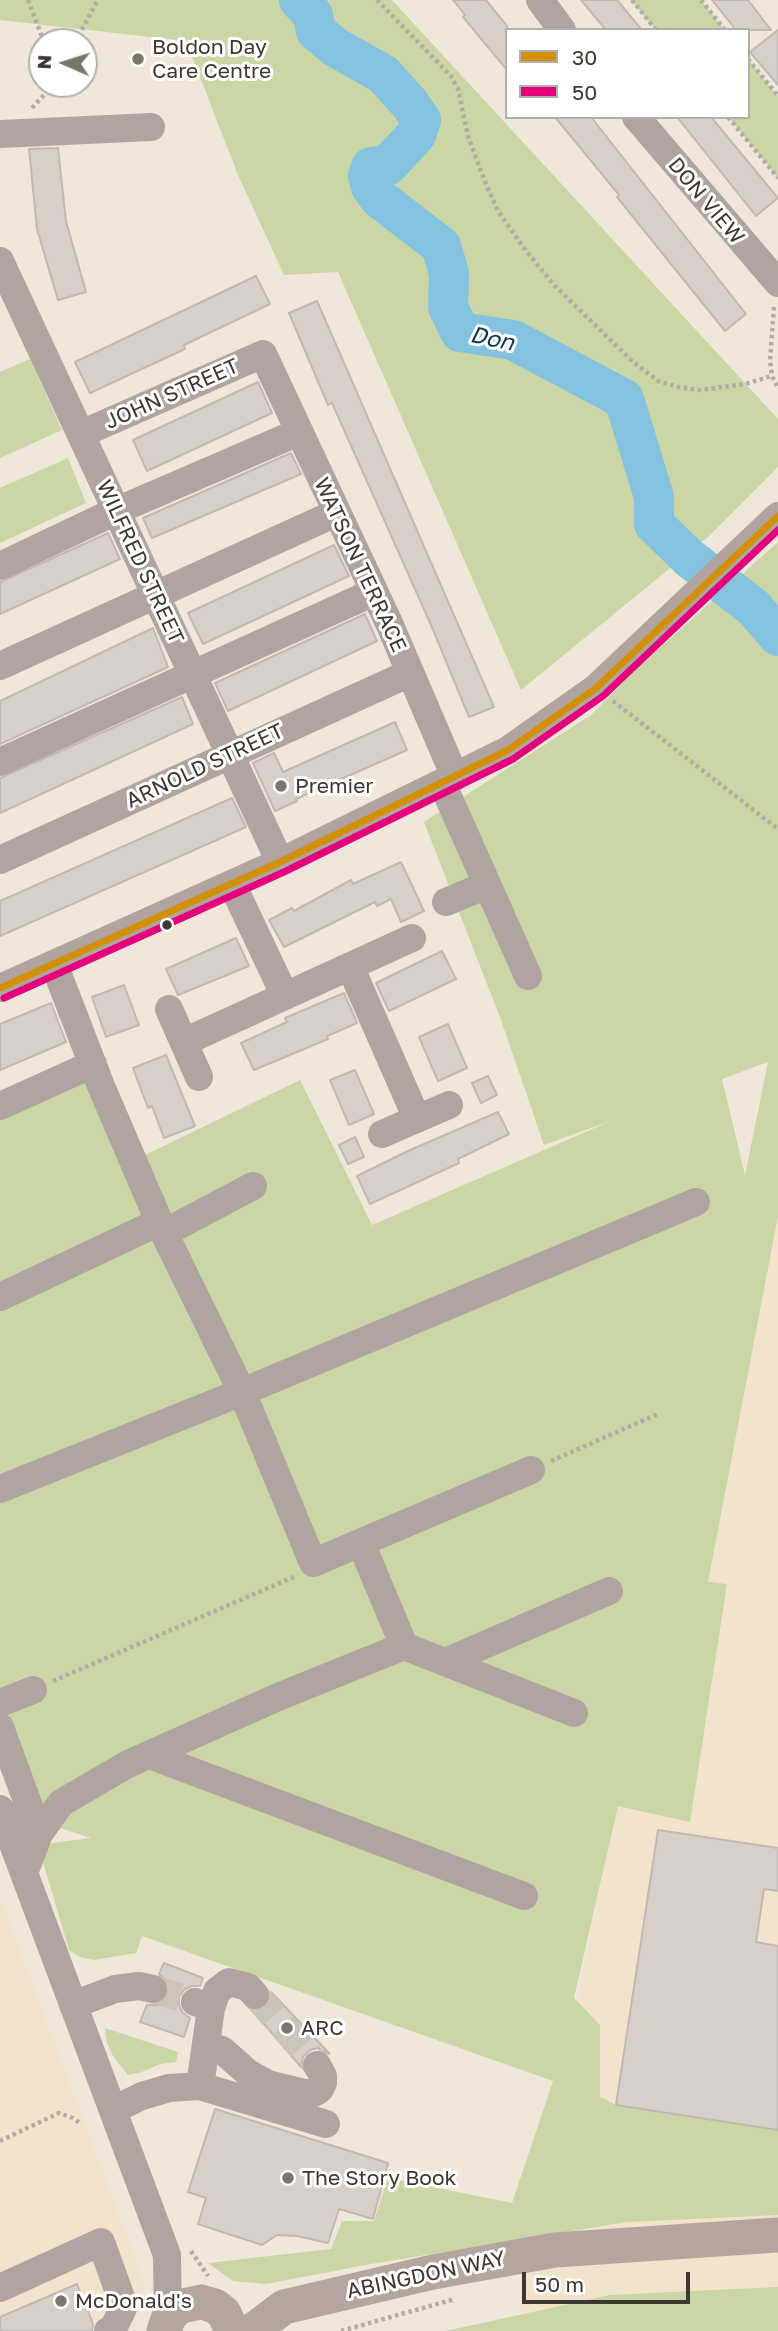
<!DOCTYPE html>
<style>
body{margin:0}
#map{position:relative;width:778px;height:2331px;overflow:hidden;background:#f0e7da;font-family:"Golos Text",sans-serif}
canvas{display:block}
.legend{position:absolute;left:505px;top:28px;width:245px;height:91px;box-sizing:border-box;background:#fff;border:2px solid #b1afab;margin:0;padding:9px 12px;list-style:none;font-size:21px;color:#3d372e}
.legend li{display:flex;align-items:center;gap:14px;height:35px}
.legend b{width:35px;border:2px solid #b1afab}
.north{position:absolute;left:28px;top:28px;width:70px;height:70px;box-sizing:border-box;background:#fff;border:2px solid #b1afab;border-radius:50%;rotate:273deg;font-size:19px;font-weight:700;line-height:28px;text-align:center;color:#3d372e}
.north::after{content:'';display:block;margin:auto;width:24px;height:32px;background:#7c756a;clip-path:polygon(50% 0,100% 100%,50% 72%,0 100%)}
.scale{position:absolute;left:522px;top:2272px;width:168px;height:32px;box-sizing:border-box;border:4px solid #3d372e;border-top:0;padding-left:9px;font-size:21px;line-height:24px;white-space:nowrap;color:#3d372e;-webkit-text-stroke:5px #fff;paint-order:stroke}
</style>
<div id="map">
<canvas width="778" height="2331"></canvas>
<ul class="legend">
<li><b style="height:9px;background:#d29009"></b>30</li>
<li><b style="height:9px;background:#e5007d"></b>50</li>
</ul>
<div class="north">N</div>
<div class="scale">50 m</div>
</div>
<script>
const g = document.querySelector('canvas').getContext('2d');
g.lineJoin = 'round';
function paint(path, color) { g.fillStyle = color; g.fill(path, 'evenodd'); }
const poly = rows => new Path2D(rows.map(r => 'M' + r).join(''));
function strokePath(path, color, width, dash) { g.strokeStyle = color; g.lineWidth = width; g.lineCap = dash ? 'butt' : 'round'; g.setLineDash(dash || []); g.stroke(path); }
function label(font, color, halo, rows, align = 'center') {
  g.font = font + ' "Golos Text",sans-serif'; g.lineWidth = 6; g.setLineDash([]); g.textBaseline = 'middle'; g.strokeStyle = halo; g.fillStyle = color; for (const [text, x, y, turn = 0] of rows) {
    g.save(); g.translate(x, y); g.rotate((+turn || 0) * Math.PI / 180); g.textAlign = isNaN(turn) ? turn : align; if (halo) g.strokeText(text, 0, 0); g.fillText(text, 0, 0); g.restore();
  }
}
paint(poly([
 [778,1194,778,2331,517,2331,574,2019,615,1811],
 [0,1898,145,2285,135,2318,125,2331,0,2331]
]), '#f1e3cc');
paint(poly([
 [0,0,392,0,778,419,778,467,707,538,521,690,338,272,284,275,238,175,186,41,0,20],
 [631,0,701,0,725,30,655,30],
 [748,59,778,96,778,178,728,117,748,117],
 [30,359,62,430,0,458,0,372],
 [68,458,86,503,0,543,0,488],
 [778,542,778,1216,708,1582,727,1584,690,1822,618,1806,574,1998,600,2025,600,2097,617,2105,778,2130,778,2215,627,2222,371,2264,266,2284,233,2281,208,2263,331,2249,342,2221,374,2221,388,2178,512,2203,553,2081,142,1936,136,1953,94,1960,80,1957,69,1950,38,1845,91,1838,29,1818,0,1732,0,1117,105,1064,141,1157,300,1080,372,1225,613,1120,544,1145,501,1020,424,822,591,715,632,673],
 [768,1062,745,1175,722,1079],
 [105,2028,178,2052,176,2062,160,2064,139,2073,128,2075,113,2056,107,2043],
 [778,2287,778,2331,446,2331,610,2295]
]), '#cad6a5');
strokePath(poly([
 [299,0,313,15,316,31,335,47,383,74,410,104,421,120,416,135,388,165,371,167,368,176,371,187,380,199,441,246,449,273,448,307,460,332,513,340,624,399,654,497,654,524,689,558,753,607,778,636]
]), '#84c2df', 40);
const building = poly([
 [453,0,486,0,507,26,507,70,463,17,465,15,453,0],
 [581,0,617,0,642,30,606,30,581,0],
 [712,0,748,0,771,30,736,30,712,0],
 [778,30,778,85,750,52,778,30],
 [555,117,591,117,746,314,725,331,617,197,619,195,555,117],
 [677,117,711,117,778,198,756,216,677,117],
 [58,148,66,221,86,292,58,300,37,229,29,149,58,148],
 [256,276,270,304,184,345,185,349,90,393,75,362,256,276],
 [317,301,494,707,469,717,431,625,332,403,328,405,289,313,317,301],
 [258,382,272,413,147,471,133,440,258,382],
 [291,453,301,474,152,538,143,518,291,453],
 [108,533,120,559,0,614,0,582,108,533],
 [334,545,349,576,203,644,188,613,334,545],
 [365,614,377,641,228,711,215,683,365,614],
 [153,628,168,667,0,744,0,701,153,628],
 [182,697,193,724,0,813,0,778,182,697],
 [395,722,407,750,296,799,297,801,275,811,253,763,274,753,283,772,395,722],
 [232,798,246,827,0,936,0,901,232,798],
 [401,862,424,911,401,922,391,899,377,906,375,902,284,947,269,920,292,908,294,911,351,880,353,884,401,862],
 [236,938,249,966,178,995,166,969,236,938],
 [442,951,456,979,389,1011,376,983,442,951],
 [124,985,139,1025,106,1037,92,997,124,985],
 [344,993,357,1023,327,1036,328,1039,254,1070,241,1043,287,1022,285,1018,344,993],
 [51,1003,66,1042,0,1070,0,1024,51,1003],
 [448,1024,467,1068,438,1081,419,1037,448,1024],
 [166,1055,195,1126,164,1138,152,1106,148,1108,133,1068,166,1055],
 [355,1070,374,1114,349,1125,330,1080,355,1070],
 [488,1076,497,1095,481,1103,472,1083,488,1076],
 [498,1112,509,1134,458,1159,459,1163,370,1204,357,1176,408,1151,498,1112],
 [355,1137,364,1157,348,1164,339,1145,355,1137],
 [658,1830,778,1848,778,1891,764,1889,756,1942,778,1946,778,2130,616,2105,658,1830],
 [164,1963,203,1978,200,1986,192,1986,185,1989,179,1997,179,2004,182,2012,190,2018,184,2037,140,2022,147,2005,159,2005,166,2000,169,1993,169,1983,159,1974,164,1963],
 [271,1992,329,2053,329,2054,318,2048,310,2050,303,2057,301,2067,253,2011,259,2011,266,2007,271,2000,271,1992],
 [215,2109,388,2163,373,2219,339,2209,328,2243,297,2236,277,2235,262,2245,198,2224,206,2198,188,2192,215,2109],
 [77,2284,93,2324,92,2331,0,2331,0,2317,77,2284]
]);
paint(building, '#d9cfc9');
strokePath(building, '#c2b8b2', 2);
strokePath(poly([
 [153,1989,195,2002],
 [255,1995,317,2065]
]), '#ccc4b8', 28, [28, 14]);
strokePath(poly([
 [28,0,44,42],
 [377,0,451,76,458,89,468,136,485,182,498,211,523,247,554,285,632,361,658,381,678,387,700,390,745,384,772,376],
 [632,0,656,30],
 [701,0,725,30],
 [75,42,98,0],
 [748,59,778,96],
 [32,108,46,93,51,84],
 [728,117,778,178],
 [774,307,770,360,772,376,778,388],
 [613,701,778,829],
 [551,1461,658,1414],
 [53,1681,296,1576],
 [0,2141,59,2113,73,2118,81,2124],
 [191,2251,208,2276],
 [341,2331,455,2299]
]), '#b4aba4', 4.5, [3.5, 3.5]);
strokePath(poly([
 [540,0,562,30],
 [636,117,778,283],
 [0,134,151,127],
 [0,261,280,862],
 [81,434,263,354,389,623,455,777],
 [0,566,116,511,299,432],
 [0,666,336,513],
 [0,762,374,592],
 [442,783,528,976],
 [0,860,410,673],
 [232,884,285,996],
 [446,902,487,885],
 [54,964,101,1086,164,1233,242,1392,313,1563,531,1470],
 [350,966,417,1119],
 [0,988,280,862,508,750,596,688,778,516],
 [169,1009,199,1077],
 [184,1042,412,938],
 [0,1106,93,1064],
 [382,1134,449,1105],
 [164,1233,253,1186],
 [0,1297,159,1222],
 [0,1489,242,1392,696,1202],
 [361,1543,404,1646],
 [445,1662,609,1591],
 [0,1703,33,1690],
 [0,1727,39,1834],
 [149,1755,524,1896],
 [0,1809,167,2255,168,2319],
 [24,1873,39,1834,61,1803,128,1764,278,1697,404,1646,574,1713],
 [195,2002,211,2008,200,2086],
 [73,2005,115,1989,139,1986,153,1989],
 [211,2008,217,1991,229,1982,248,1987,255,1995],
 [206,2045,222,2050,248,2073,268,2084,305,2093,314,2093,320,2089,323,2083,323,2076,317,2065],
 [113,2110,142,2096,169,2088,200,2086,326,2124],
 [0,2288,101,2242,124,2306,113,2329,108,2331]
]), '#b1a4a0', 28);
strokePath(poly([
 [164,2331,168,2319,174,2311,182,2306,201,2302,215,2306,224,2313,232,2331],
 [252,2331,284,2307,433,2272,555,2250,778,2235]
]), '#b4a69e', 35);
strokePath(poly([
 [0,988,280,862,508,750,596,688,778,516]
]), '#d29009', 7);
strokePath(poly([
 [4,998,284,872,513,759,603,696,778,530]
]), '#e5007d', 7);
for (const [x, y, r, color] of [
 [138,59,7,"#7c756a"],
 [281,786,7,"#7c756a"],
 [167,925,6,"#3d372e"],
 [287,2028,7,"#7c756a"],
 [288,2178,7,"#7c756a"],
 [61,2301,7,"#7c756a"]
]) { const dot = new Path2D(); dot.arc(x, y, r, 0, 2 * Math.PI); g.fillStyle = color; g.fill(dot); strokePath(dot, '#fff', 2.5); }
label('21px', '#3d372e', '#fff', [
 ["Boldon Day",152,47],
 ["Care Centre",152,71],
 ["Premier",295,786],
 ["ARC",301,2028],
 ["The Story Book",302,2178],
 ["McDonald's",75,2301]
], 'left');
label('21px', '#3d372e', '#fff', [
 ["DON VIEW",706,201,50],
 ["JOHN STREET",172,394,-24],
 ["WILFRED STREET",140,562,65],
 ["WATSON TERRACE",360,565,65],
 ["ARNOLD STREET",205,766,-25],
 ["ABINGDON WAY",426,2275,-12]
]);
label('italic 23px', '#0e374a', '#fff', [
 ["Don",492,339,12]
]);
</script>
